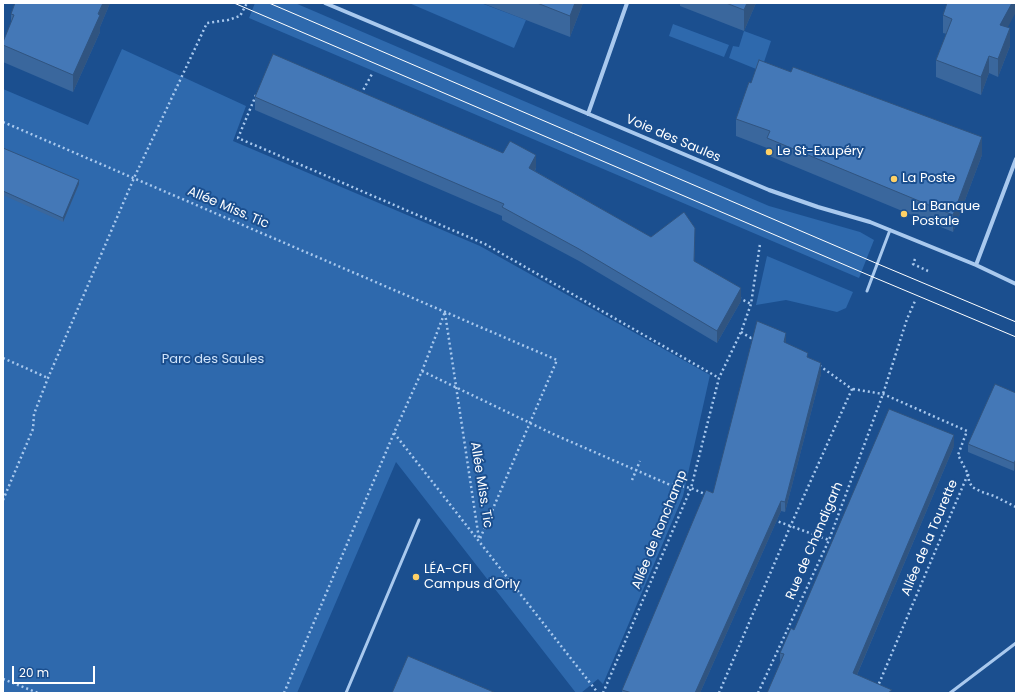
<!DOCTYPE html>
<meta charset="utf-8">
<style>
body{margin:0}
#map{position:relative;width:1019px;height:696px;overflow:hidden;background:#1b4f8f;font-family:Poppins,sans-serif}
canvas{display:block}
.frame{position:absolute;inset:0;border:4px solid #fff;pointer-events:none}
.scale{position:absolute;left:12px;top:666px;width:83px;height:18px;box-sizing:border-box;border:2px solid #fff;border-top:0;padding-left:5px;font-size:12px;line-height:14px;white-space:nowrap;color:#fff;-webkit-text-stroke:3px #1b4f8f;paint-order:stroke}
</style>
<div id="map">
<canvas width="1019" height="696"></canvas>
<div class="frame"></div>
<div class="scale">20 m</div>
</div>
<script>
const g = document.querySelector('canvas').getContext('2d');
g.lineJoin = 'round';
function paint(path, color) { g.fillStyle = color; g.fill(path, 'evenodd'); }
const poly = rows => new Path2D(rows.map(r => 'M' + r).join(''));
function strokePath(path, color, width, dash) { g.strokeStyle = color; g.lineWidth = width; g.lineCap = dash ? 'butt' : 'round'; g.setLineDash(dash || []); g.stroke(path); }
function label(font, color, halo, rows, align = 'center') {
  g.font = font + ' Poppins,sans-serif'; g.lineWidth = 4; g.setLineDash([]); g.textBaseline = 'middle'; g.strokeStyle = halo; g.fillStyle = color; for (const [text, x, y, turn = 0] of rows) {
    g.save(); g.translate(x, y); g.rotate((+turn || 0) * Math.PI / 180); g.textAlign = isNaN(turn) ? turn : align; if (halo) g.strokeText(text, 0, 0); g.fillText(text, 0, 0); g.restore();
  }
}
paint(poly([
 [255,3,295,3,769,206,860,232,874,240,859,278,249,18],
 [409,3,481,3,526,20,514,48],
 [673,24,729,45,724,57,669,36],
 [744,31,771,41,761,71,729,58,733,46,739,47],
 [122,49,246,106,233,141,480,246,710,375,683,496,603,684,598,679,581,693,576,693,396,462,297,693,3,693,3,89,88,125],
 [767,256,853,292,846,308,837,312,786,300,756,305]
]), '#2e69ad');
strokePath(poly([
 [361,94,372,74],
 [256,95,238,138,485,244,719,378],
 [3,122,557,360,479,541],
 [915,259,913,264,928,271],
 [739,298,751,304],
 [445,313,479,539],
 [741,332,751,338,755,337],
 [3,358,48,378],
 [422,371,555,435,668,484,691,488,707,495],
 [853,389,883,394,967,431,958,455,968,474,875,693],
 [394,433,598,693],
 [968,474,969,481,972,487,982,492,994,496,1016,507],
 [632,480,640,461],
 [3,500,33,429,34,414,48,378,134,178,207,23,228,20,240,16,247,3],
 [774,520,829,540],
 [3,679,38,693],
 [284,693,394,433,422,371,445,312],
 [603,693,691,488,719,378,741,332,751,304,760,244],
 [719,693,790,527,852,389,820,366],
 [758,693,829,540,883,394,907,319,915,301]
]), '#a9c9ee', 2.5, [2, 3]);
strokePath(poly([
 [867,291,890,230],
 [346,693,419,520],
 [950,693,1016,643]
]), '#a9c9ee', 3);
strokePath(poly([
 [325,3,769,190,818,207,870,222,976,265,1016,284],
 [588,114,627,3],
 [976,265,1016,159]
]), '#a9c9ee', 4);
strokePath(poly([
 [234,3,873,277,1016,337],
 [269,3,878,264,1016,322]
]), '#fff', 1);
paint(poly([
 [15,3,110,3,100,27,100,32,73,92,3,62,3,42,11,24,11,14],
 [482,3,583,3,570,37],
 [680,3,756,3,744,31,680,6],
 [943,15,1008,28,1010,46,998,77,989,73,981,95,936,77,936,60,947,34,943,33],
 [255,97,536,168,535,171,651,237,695,240,694,262,741,301,717,343,579,261,502,220,502,216,255,110],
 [736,119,982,155,953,232,767,155,767,148,736,136],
 [3,148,79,184,63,222,3,195],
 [786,343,808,358,821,374,785,512,781,511,700,693,622,693,622,690,713,493],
 [1016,393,1014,471,968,452,968,444],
 [954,446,857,675,892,693,780,663,780,653,794,630]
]), '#3a679d');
paint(poly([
 [103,3,110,3,100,27,100,32,73,92,73,75],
 [575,3,583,3,570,37,570,16],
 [747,3,756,3,744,31,744,10],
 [1012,3,1016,3,1016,12,1000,42,1000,25],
 [1010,28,1010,46,998,77,998,59],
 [989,56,989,73,981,95,981,77],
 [982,137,982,155,953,232,953,215],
 [536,155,536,168,529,180,529,168],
 [79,180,79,184,63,222,63,218],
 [695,228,695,240,694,274,694,261],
 [741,288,741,301,717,343,717,331],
 [786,333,786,344,784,342],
 [821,363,821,374,785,512,785,502],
 [954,435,954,446,853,684,853,673],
 [1016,459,1016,466,1014,471,1014,463],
 [781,501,781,511,700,693,695,693]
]), '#305480');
const building = poly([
 [15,3,103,3,98,14,100,15,73,75,3,45,3,42,14,15,11,14,15,3],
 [537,3,575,3,570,16,537,3],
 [726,3,747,3,744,10,726,3],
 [947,3,1012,3,1000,25,1010,28,998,59,989,56,981,77,936,60,952,19,943,15,947,3],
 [273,54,503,153,510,141,536,155,529,168,651,237,684,212,695,228,694,261,741,288,717,331,579,249,502,207,504,204,255,97,273,54],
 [759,60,791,72,793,67,982,137,953,215,767,138,770,131,736,119,749,82,751,83,759,60],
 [3,148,79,180,63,218,3,191,3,148],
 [757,321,786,333,784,342,808,353,807,357,821,363,785,502,781,501,695,693,632,693,622,690,706,490,713,493,757,321],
 [995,384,1016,393,1016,459,1014,463,968,444,995,384],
 [889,409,954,435,853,673,892,690,888,693,767,693,784,654,780,653,791,628,794,630,889,409],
 [408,656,496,693,392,693,408,656]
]);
paint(building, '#4478b7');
strokePath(building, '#305480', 1);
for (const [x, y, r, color] of [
 [769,152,4,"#ffd166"],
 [894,179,4,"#ffd166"],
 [904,214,4,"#ffd166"],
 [416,577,4,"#ffd166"]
]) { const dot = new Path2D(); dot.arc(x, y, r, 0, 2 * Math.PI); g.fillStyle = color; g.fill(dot); strokePath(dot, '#1b4f8f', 1.5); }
label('13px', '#fff', '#1b4f8f', [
 ["Voie des Saules",673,139,23],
 ["Allée Miss. Tic",228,208,23],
 ["Allée Miss. Tic",481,485,81],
 ["Allée de Ronchamp",660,530,-68],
 ["Allée de la Tourette",930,538,-67],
 ["Rue de Chandigarh",815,541,-67]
]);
label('13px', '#fff', '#1b4f8f', [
 ["Le St-Exupéry",777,152],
 ["La Poste",902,179],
 ["La Banque",912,207],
 ["Postale",912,222],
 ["LÉA-CFI",424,570],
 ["Campus d'Orly",424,585]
], 'left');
label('13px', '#cfe3fa', '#1b4f8f', [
 ["Parc des Saules",213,360]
]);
</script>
